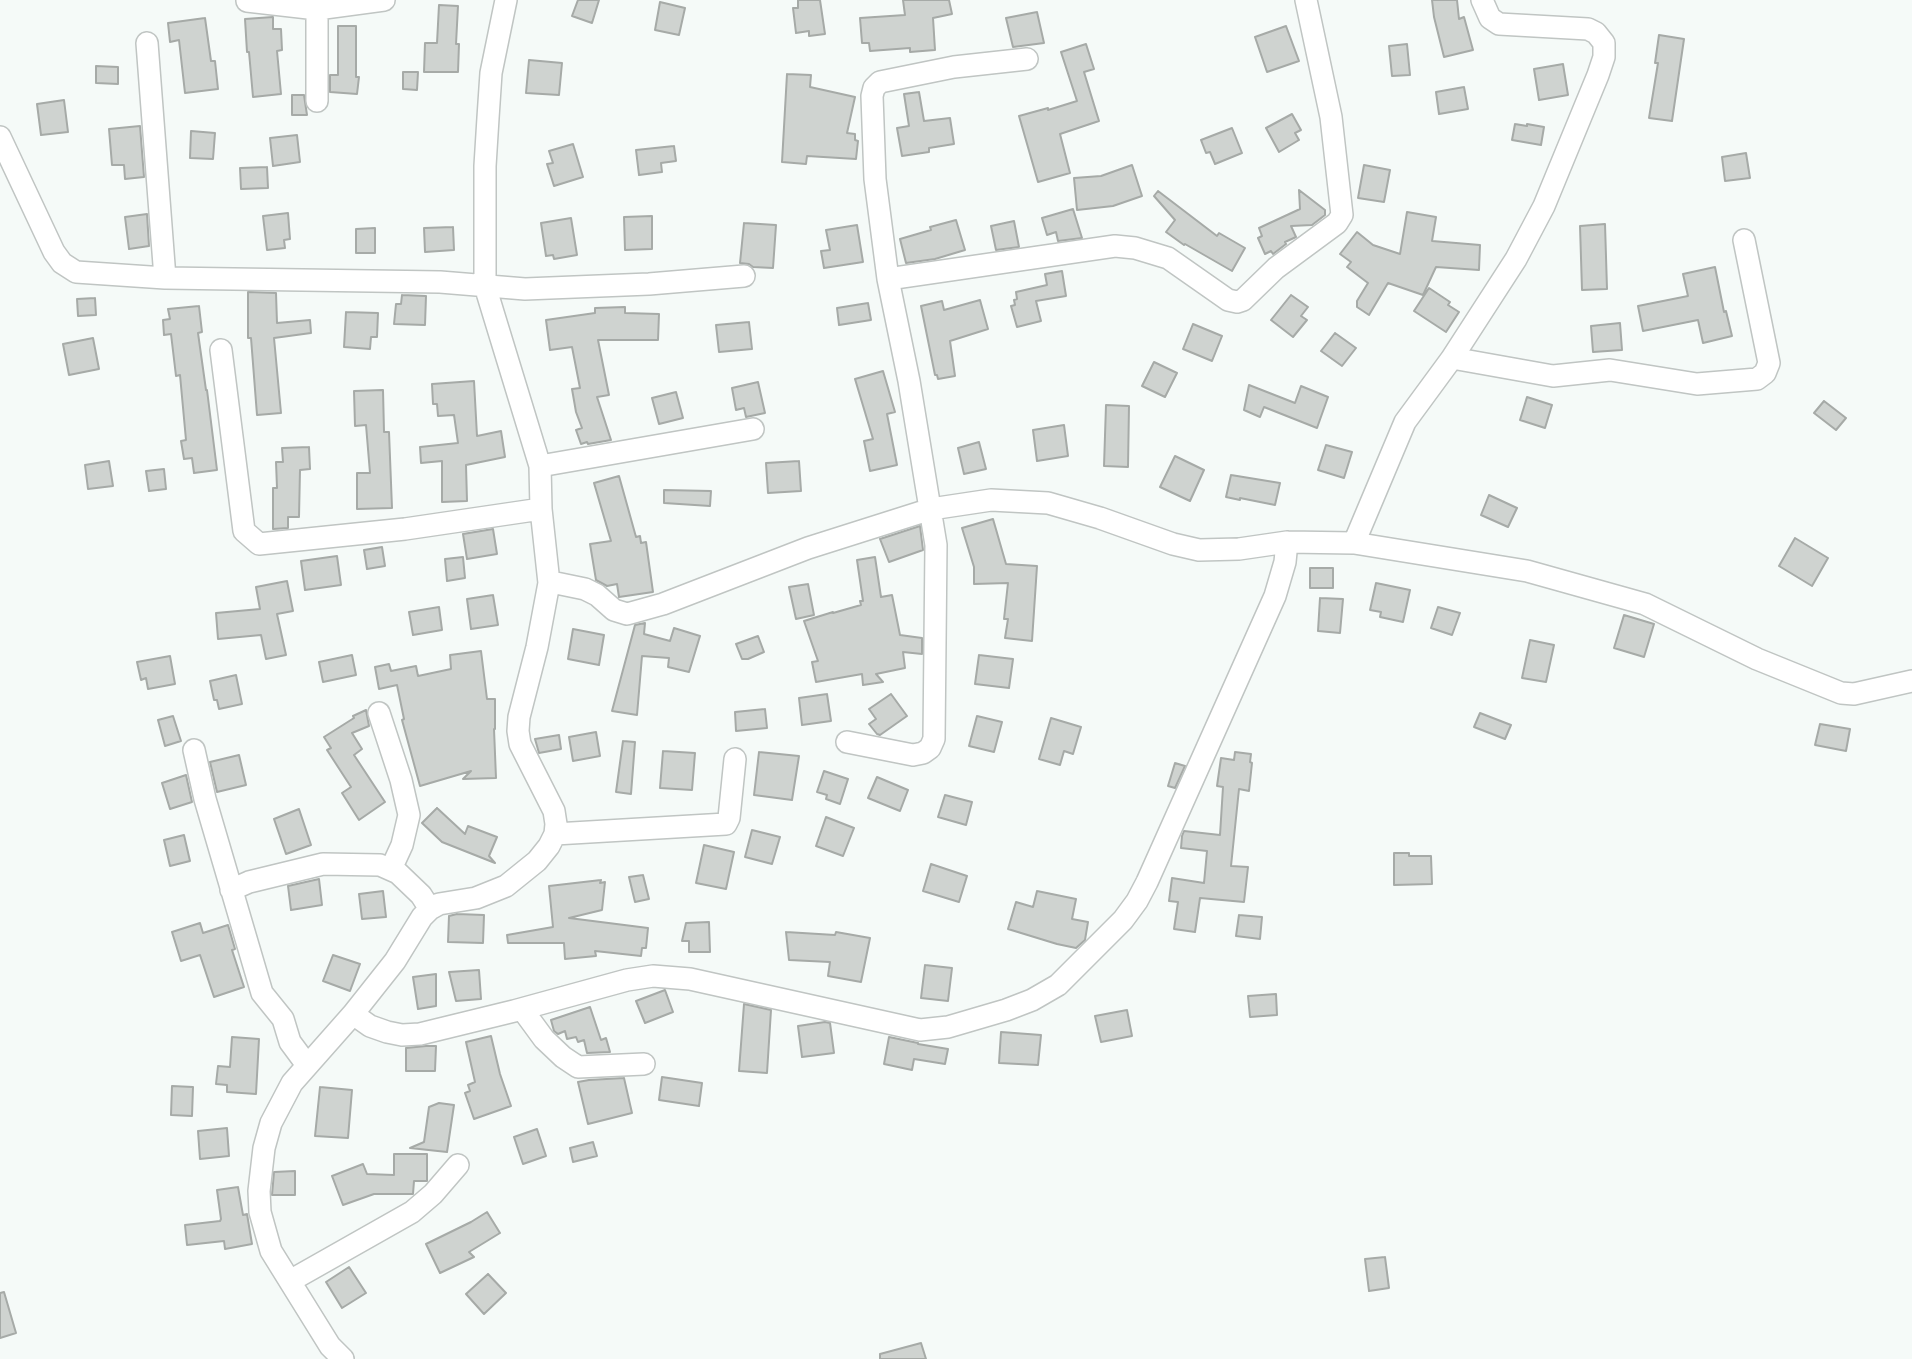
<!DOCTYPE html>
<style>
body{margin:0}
canvas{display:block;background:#f5faf8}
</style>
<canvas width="1912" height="1359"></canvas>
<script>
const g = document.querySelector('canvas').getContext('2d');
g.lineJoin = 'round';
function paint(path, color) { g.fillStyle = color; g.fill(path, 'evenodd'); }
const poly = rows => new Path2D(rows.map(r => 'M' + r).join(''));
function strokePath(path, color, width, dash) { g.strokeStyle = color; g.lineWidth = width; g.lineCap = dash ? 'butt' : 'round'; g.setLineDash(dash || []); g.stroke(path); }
const building = poly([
 [578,0,599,0,592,23,572,16,578,0],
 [798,0,820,0,825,34,809,36,809,31,796,33,793,8,798,8,798,0],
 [903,0,949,0,952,14,933,18,935,50,910,52,910,48,870,51,869,43,862,43,860,18,905,15,903,0],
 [1432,0,1457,0,1459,19,1464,17,1473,50,1444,57,1434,17,1432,0],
 [660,2,685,8,679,35,655,30,660,2],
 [439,5,458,6,456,44,459,44,458,72,424,72,425,43,437,43,439,5],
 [1037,12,1044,43,1013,47,1006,18,1037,12],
 [273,17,273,29,281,29,282,50,277,51,281,94,253,97,249,52,247,52,245,19,273,17],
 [205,18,211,61,215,61,218,89,185,93,179,40,170,42,168,23,205,18],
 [338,26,356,26,356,77,359,77,357,94,330,92,330,75,338,75,338,26],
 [1286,26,1299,61,1267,72,1255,37,1286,26],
 [1659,35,1684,39,1672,121,1649,118,1658,63,1655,63,1659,35],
 [1086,44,1094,69,1084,72,1099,121,1060,134,1070,173,1038,182,1019,116,1048,108,1048,110,1077,101,1061,52,1086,44],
 [1407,44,1410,75,1392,76,1389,46,1407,44],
 [529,60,562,63,559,95,526,93,529,60],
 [1563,64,1568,95,1539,100,1534,69,1563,64],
 [96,66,118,67,118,84,96,83,96,66],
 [403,72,418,72,417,90,403,89,403,72],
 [787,74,811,75,810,87,855,97,847,133,855,134,855,140,858,141,856,159,807,156,806,164,782,162,787,74],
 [1464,87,1468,109,1439,114,1436,92,1464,87],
 [919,92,924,121,950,118,954,144,929,148,929,152,902,156,897,128,909,126,904,94,919,92],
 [292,95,304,95,307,115,292,115,292,95],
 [64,100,68,132,41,135,37,104,64,100],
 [1292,114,1301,130,1295,133,1299,140,1279,152,1266,128,1292,114],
 [1515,124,1527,126,1527,124,1544,127,1541,145,1512,140,1515,124],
 [140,126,144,177,125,179,124,165,112,165,109,129,140,126],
 [1232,128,1242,153,1215,164,1210,152,1206,153,1201,140,1232,128],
 [191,131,215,133,213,159,190,158,191,131],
 [297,135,300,162,273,166,270,138,297,135],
 [573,144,583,177,554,186,547,164,553,163,549,151,573,144],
 [674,146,676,161,661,163,662,172,639,175,636,150,674,146],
 [1746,153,1750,178,1725,181,1722,157,1746,153],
 [1132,165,1142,196,1113,206,1077,210,1074,178,1101,176,1132,165],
 [1364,165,1390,170,1384,202,1358,198,1364,165],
 [267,167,268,188,241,189,240,168,267,167],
 [1299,190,1325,210,1325,215,1312,225,1291,226,1296,237,1285,242,1286,244,1273,254,1271,251,1265,254,1258,238,1262,236,1259,228,1300,209,1299,190],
 [1158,191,1217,236,1219,233,1245,248,1232,271,1185,244,1184,245,1166,232,1175,220,1154,196,1158,191],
 [1073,209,1082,238,1058,241,1056,232,1047,235,1042,218,1073,209],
 [1407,212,1436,217,1432,241,1480,245,1479,270,1436,267,1423,295,1388,283,1369,315,1357,307,1357,301,1368,283,1347,267,1351,262,1340,254,1357,232,1373,245,1400,254,1407,212],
 [288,213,290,239,284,240,285,248,267,250,263,216,288,213],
 [147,214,149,246,129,249,125,217,147,214],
 [652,216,652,249,625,250,624,217,652,216],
 [571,218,577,255,554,259,553,255,546,256,541,223,571,218],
 [956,220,965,250,935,259,906,263,900,239,931,230,930,227,956,220],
 [1014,221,1019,247,996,250,991,226,1014,221],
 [744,223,776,225,773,268,753,267,749,264,740,263,744,223],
 [1605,224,1607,289,1582,290,1580,226,1605,224],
 [857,225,863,262,824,268,821,251,830,250,826,230,857,225],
 [453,227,454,250,425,252,424,228,453,227],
 [375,228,375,253,356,253,356,229,375,228],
 [1715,267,1724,312,1726,311,1732,336,1703,343,1698,320,1643,331,1638,306,1688,296,1683,274,1715,267],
 [1062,271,1066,296,1036,301,1041,321,1017,327,1011,306,1015,305,1014,300,1017,299,1016,292,1047,285,1045,274,1062,271],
 [1429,288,1450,302,1448,305,1459,312,1446,332,1414,311,1429,288],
 [248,292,276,293,277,323,310,320,311,333,274,338,281,413,257,415,251,338,248,338,248,292],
 [402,295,426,296,425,325,394,324,396,304,401,304,402,295],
 [1291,295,1308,307,1301,316,1307,320,1293,337,1271,320,1291,295],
 [95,298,96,315,78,316,77,299,95,298],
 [980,300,988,329,950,341,955,376,938,379,937,375,935,375,921,306,942,301,944,310,980,300],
 [868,303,871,320,839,325,837,308,868,303],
 [199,306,202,332,198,333,206,390,207,390,217,470,194,473,192,458,184,459,181,441,186,440,180,375,176,376,171,334,164,335,163,320,170,319,168,309,199,306],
 [625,307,625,313,659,314,658,340,598,340,609,395,597,397,611,440,588,444,587,442,581,444,576,430,582,428,576,412,572,389,580,388,572,347,550,350,546,320,595,313,595,308,625,307],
 [346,312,378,313,377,337,371,337,370,349,344,347,346,312],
 [749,322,752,349,719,352,716,325,749,322],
 [1620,323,1622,350,1593,352,1591,326,1620,323],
 [1193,324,1222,336,1212,361,1183,349,1193,324],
 [1335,333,1356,348,1342,366,1321,351,1335,333],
 [93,338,99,369,69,375,63,344,93,338],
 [1154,362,1177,373,1165,397,1142,386,1154,362],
 [883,371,895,412,887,414,897,465,870,471,864,441,873,439,855,379,883,371],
 [474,381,477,436,501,431,505,457,466,465,467,501,442,502,442,461,421,463,420,447,458,443,454,415,438,416,437,404,433,404,432,384,474,381],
 [758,382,765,413,746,417,744,408,736,410,732,388,758,382],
 [1249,385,1295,403,1301,386,1328,397,1317,428,1264,407,1260,417,1244,410,1249,385],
 [383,390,384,432,389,432,392,508,357,509,357,473,370,473,366,425,355,426,354,391,383,390],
 [676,392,683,418,659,424,652,398,676,392],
 [1527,397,1552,405,1545,428,1520,420,1527,397],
 [1824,401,1846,418,1836,430,1814,413,1824,401],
 [1106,405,1129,406,1128,467,1104,466,1106,405],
 [1064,425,1068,456,1037,461,1033,430,1064,425],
 [979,442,986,469,964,474,958,448,979,442],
 [1326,445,1352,452,1344,478,1318,470,1326,445],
 [309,447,310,469,300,470,299,517,288,517,288,528,273,529,273,488,277,488,276,462,283,462,282,448,309,447],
 [1175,456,1204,470,1190,501,1160,487,1175,456],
 [109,461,113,486,88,489,85,465,109,461],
 [799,461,801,491,768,493,766,463,799,461],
 [164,469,166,489,149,491,146,471,164,469],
 [1231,475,1280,483,1275,505,1240,498,1240,500,1226,497,1231,475],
 [619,476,636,537,640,536,641,543,646,542,653,592,619,597,617,584,607,586,596,580,590,544,611,541,594,483,619,476],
 [664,490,711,491,710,506,664,503,664,490],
 [1489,495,1517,508,1508,527,1481,515,1489,495],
 [993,519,1006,564,1037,566,1032,641,1005,638,1008,619,1004,619,1008,583,974,584,974,567,962,528,993,519],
 [920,526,923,550,889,562,880,539,920,526],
 [493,529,497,554,467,559,463,534,493,529],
 [1795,538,1828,558,1812,586,1779,566,1795,538],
 [382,547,385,566,367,569,364,550,382,547],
 [337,556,341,585,305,590,301,561,337,556],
 [463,557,465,578,447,581,445,559,463,557],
 [875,557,881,597,892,595,900,635,922,638,922,654,903,652,905,668,876,674,883,682,863,685,862,674,816,682,812,662,818,661,804,621,833,612,833,613,861,605,860,601,863,601,857,560,875,557],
 [1310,568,1333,568,1333,588,1310,588,1310,568],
 [287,581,293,611,277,614,286,655,266,659,261,635,218,639,216,613,260,609,256,587,287,581],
 [1376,583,1410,590,1403,622,1380,617,1381,612,1370,610,1376,583],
 [808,584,814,615,796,619,789,587,808,584],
 [493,595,498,625,471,629,467,599,493,595],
 [1320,598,1343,599,1340,633,1318,631,1320,598],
 [439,607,442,630,413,635,409,612,439,607],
 [1438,607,1460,613,1452,635,1431,628,1438,607],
 [1624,615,1654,624,1644,657,1614,648,1624,615],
 [645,623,644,634,670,641,674,628,700,636,689,672,668,667,669,658,642,656,637,715,612,711,635,625,645,623],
 [573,629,604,635,599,665,568,659,573,629],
 [758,636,764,652,748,659,742,659,736,644,758,636],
 [1530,640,1554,645,1546,682,1522,678,1530,640],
 [481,651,487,699,495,699,495,729,494,729,496,778,463,779,471,771,420,786,402,720,404,719,397,685,379,689,375,667,389,664,391,671,416,666,418,676,451,669,450,655,481,651],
 [352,655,356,675,323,682,319,662,352,655],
 [979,655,1013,659,1009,688,975,684,979,655],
 [170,656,175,684,148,689,146,678,141,680,137,662,170,656],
 [236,675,242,704,219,709,217,700,214,700,210,681,236,675],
 [827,694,831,721,802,725,799,698,827,694],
 [891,694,907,716,880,735,877,734,869,724,876,719,869,709,891,694],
 [765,709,767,728,736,731,735,712,765,709],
 [366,710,369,726,352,733,362,749,354,755,385,802,359,820,342,793,351,787,327,750,331,748,324,737,354,718,353,716,366,710],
 [1480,713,1511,725,1505,739,1474,727,1480,713],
 [173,716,181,741,165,746,158,720,173,716],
 [977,716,1002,722,994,752,969,746,977,716],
 [1051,718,1081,727,1073,754,1064,751,1060,765,1039,759,1051,718],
 [1820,724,1850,729,1846,751,1815,745,1820,724],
 [596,732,600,756,573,761,569,737,596,732],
 [559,735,561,749,539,753,535,739,559,735],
 [623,741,635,742,631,794,616,792,623,741],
 [663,751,695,753,692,790,660,788,663,751],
 [759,752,799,756,792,800,754,795,759,752],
 [1235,752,1251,754,1250,762,1252,763,1249,791,1239,789,1231,866,1248,867,1244,902,1200,898,1195,932,1174,929,1178,902,1169,901,1172,878,1204,883,1207,851,1181,848,1182,836,1184,831,1220,835,1223,787,1217,786,1221,758,1234,760,1235,752],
 [239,755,246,785,217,792,210,762,239,755],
 [1175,763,1185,766,1175,788,1168,786,1175,763],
 [824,771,848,779,840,804,826,799,827,795,817,792,824,771],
 [186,775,192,802,170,809,162,783,186,775],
 [877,777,908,790,900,811,868,798,877,777],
 [945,795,972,802,966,825,938,817,945,795],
 [437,808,465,834,468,826,497,837,489,856,495,863,442,842,422,823,437,808],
 [299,809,311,845,286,854,274,819,299,809],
 [826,817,854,828,843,856,816,846,826,817],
 [752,830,780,837,772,864,745,857,752,830],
 [184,835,190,861,170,866,164,840,184,835],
 [704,845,734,852,726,889,696,883,704,845],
 [1394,853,1409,853,1409,856,1431,856,1432,884,1394,885,1394,853],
 [931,864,967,876,959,902,923,891,931,864],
 [643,875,649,899,635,902,629,877,643,875],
 [319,879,322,905,291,910,288,886,319,879],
 [601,880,600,883,605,882,602,910,569,918,648,928,646,948,642,948,641,956,595,951,596,956,565,959,564,943,508,943,507,935,553,927,549,886,601,880],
 [383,891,386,917,362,919,359,894,383,891],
 [1037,891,1076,899,1072,919,1088,922,1085,940,1076,948,1057,944,1008,929,1016,902,1033,907,1037,891],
 [457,914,484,915,483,943,448,942,449,916,457,914],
 [1239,915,1262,917,1260,939,1236,936,1239,915],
 [709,922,710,952,689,952,689,941,682,941,686,923,709,922],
 [200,923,203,933,228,925,235,949,232,950,244,987,214,997,200,955,181,961,172,932,200,923],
 [786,932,835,935,836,932,870,938,861,982,828,976,830,962,789,960,786,932],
 [333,955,360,964,350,991,323,981,333,955],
 [925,965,952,968,948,1001,921,998,925,965],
 [479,970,481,999,456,1001,449,972,479,970],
 [436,974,436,1006,418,1009,413,977,436,974],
 [665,990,673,1012,645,1023,636,1001,665,990],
 [1276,994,1277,1015,1250,1017,1248,996,1276,994],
 [744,1004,771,1010,767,1073,739,1071,744,1004],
 [590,1007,601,1040,606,1038,610,1052,587,1053,584,1040,578,1042,576,1037,567,1039,565,1031,558,1034,554,1031,551,1020,590,1007],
 [1127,1010,1132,1036,1101,1042,1095,1016,1127,1010],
 [825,1022,830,1023,834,1053,802,1057,798,1026,825,1022],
 [1001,1032,1041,1035,1038,1065,999,1063,1001,1032],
 [491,1036,500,1074,511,1106,474,1119,465,1093,470,1091,468,1085,475,1082,466,1042,491,1036],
 [232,1037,259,1039,256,1094,227,1092,227,1085,216,1084,218,1066,230,1067,232,1037],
 [889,1037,918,1043,918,1044,948,1049,945,1064,914,1059,912,1070,884,1064,889,1037],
 [426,1046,436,1046,435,1071,406,1071,406,1048,426,1046],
 [662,1077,702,1083,699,1106,659,1100,662,1077],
 [624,1078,632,1113,588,1124,578,1082,589,1080,624,1078],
 [172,1086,193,1087,192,1116,171,1115,172,1086],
 [320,1087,352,1090,348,1138,315,1136,320,1087],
 [439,1103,454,1105,447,1152,410,1148,424,1142,429,1107,439,1103],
 [227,1128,229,1156,200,1159,198,1131,227,1128],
 [537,1129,546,1156,523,1164,514,1137,537,1129],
 [593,1142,597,1156,573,1162,570,1148,593,1142],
 [394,1154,427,1154,427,1181,414,1181,413,1194,374,1194,343,1205,332,1176,363,1164,367,1174,394,1175,394,1154],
 [295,1171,295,1195,272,1195,274,1172,295,1171],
 [238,1187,243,1215,247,1214,252,1244,225,1249,224,1241,187,1245,185,1225,220,1221,221,1219,217,1190,238,1187],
 [487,1212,500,1233,469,1252,474,1257,440,1273,426,1244,471,1222,487,1212],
 [1385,1257,1389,1288,1369,1291,1365,1259,1385,1257],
 [349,1267,366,1293,342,1308,326,1282,349,1267],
 [488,1274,506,1293,484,1314,466,1294,488,1274],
 [4,1292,16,1333,0,1338,0,1293,4,1292],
 [921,1343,926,1359,880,1359,880,1354,921,1343]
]);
paint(building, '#cfd3d0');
strokePath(building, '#a6aaa7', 2);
const street = poly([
 [247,1,317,9,384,0],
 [317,9,317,101],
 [147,43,165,278],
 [0,137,54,252,62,263,76,272,165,278,440,282,525,289,649,284,744,276],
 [888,279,1115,246,1135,248,1168,258,1228,300,1237,302,1243,300,1276,268,1337,223,1342,215,1331,117,1306,0],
 [221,350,244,531,259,544,405,529,541,509],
 [1452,358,1553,376,1610,370,1697,384,1757,379,1765,373,1769,363,1744,240],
 [540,466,753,429],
 [1354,543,1405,422,1452,358,1516,259,1544,206,1598,75,1604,57,1604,43,1596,33,1588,29,1499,24,1490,18,1482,0],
 [549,583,556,583,585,589,597,595,614,610,627,614,663,604,808,548,931,509,991,500,1048,503,1100,518,1173,544,1199,550,1239,549,1287,542,1354,543,1527,571,1645,604,1757,659,1841,693,1854,694,1912,681],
 [379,713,401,780,409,815,402,845,391,869],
 [847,742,913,755,923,753,930,748,934,739,936,545,909,381,888,279,875,179,872,96,874,88,880,82,954,67,1027,59],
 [194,750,205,799,262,993,283,1019,290,1042,307,1065],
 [555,834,726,824,729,818,735,759],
 [231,890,249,882,323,864,380,865,398,873,421,895,430,909],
 [522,1009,544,1039,563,1057,578,1067,644,1064],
 [353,1014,370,1026,387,1032,402,1035,420,1034,514,1011,627,980,653,976,690,979,920,1030,948,1027,1006,1010,1032,1000,1058,985,1123,920,1137,901,1147,882,1275,596,1285,562,1287,542],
 [290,1281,412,1212,433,1194,458,1165],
 [343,1359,330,1346,271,1251,260,1212,259,1191,264,1148,271,1123,292,1083,353,1014,395,961,422,917,430,909,439,904,476,898,506,886,537,861,549,846,555,834,556,824,554,811,520,744,518,731,519,717,537,647,549,583,541,509,540,466,485,286,485,166,488,118,491,73,506,0]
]);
strokePath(street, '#c0c5c3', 24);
strokePath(street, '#fff', 21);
</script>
